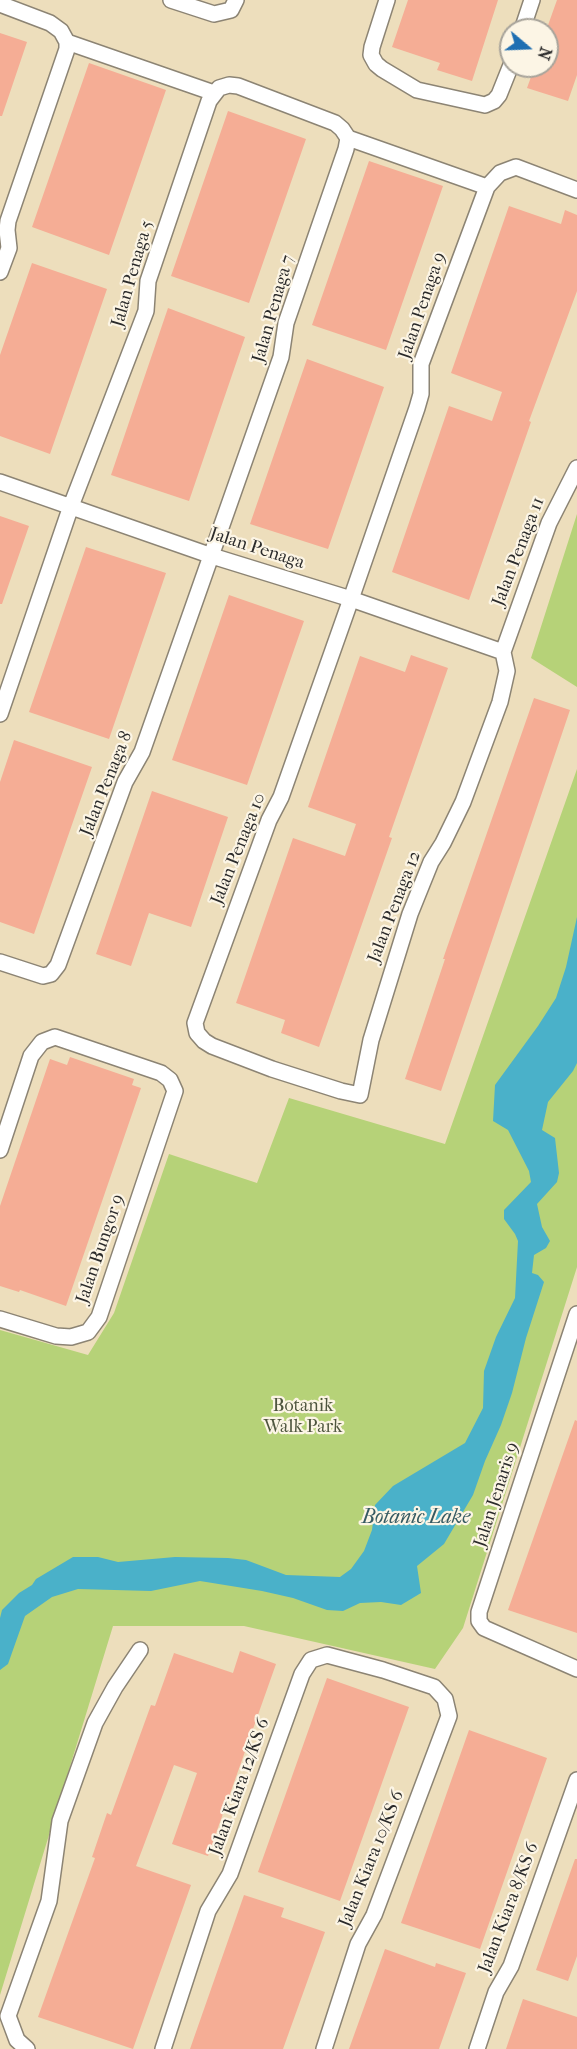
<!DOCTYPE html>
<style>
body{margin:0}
#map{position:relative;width:577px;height:2049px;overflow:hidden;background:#eddebc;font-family:"IM FELL French Canon",serif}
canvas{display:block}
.north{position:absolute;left:499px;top:18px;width:60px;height:60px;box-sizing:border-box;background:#fcf5e5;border:2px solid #a8a49b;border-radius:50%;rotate:109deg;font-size:16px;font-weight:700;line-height:24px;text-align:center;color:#2b2b2b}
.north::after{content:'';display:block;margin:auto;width:21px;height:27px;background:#1f6fb2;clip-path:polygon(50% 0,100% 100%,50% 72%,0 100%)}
</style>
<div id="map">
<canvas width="577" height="2049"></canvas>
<div class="north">N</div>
</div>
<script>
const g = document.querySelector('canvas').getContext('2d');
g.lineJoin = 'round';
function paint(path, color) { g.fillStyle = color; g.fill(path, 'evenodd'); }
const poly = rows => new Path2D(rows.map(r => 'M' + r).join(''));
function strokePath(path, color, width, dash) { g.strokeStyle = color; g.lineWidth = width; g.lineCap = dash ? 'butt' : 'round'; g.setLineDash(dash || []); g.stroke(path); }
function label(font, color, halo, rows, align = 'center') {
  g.font = font + ' "IM FELL French Canon",serif'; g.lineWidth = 4.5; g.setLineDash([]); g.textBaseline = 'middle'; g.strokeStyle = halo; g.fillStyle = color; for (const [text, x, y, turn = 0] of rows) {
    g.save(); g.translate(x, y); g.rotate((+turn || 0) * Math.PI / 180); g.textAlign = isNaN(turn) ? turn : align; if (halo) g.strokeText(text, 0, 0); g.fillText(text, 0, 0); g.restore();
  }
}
paint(poly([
 [577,514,577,687,531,658],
 [577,769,577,1267,463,1628,435,1669,244,1626,113,1626,0,1995,0,1330,88,1355,114,1313,169,1154,257,1183,289,1098,445,1144]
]), '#b6d278');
paint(poly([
 [577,917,577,1063,573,1071,548,1102,542,1130,555,1138,559,1173,557,1182,537,1204,542,1227,550,1241,546,1248,534,1255,532,1273,538,1275,544,1282,526,1338,512,1393,501,1425,485,1461,473,1495,444,1544,417,1566,421,1593,401,1605,381,1602,360,1603,343,1611,327,1610,293,1598,262,1591,200,1581,151,1591,78,1589,52,1597,25,1616,8,1664,0,1670,0,1618,2,1610,19,1593,32,1585,36,1579,73,1557,98,1557,118,1562,175,1557,228,1558,246,1560,286,1575,340,1577,351,1569,364,1551,372,1530,375,1505,393,1486,465,1443,483,1408,484,1371,496,1337,515,1298,518,1241,515,1234,504,1219,504,1210,531,1182,529,1171,508,1130,493,1121,495,1085,538,1026,556,998,566,967]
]), '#4ab1c9');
paint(poly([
 [408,0,498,0,472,81,437,70,440,63,392,47],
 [557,0,577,0,577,75,568,101,527,88,535,66,547,66,547,28],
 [0,33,27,42,2,116,0,116],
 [89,63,166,90,109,255,32,227],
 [228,111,306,139,249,303,171,276],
 [369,161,443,186,386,350,312,325],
 [509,206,561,224,565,210,577,215,577,291,529,421,531,422,469,600,392,572,449,406,492,421,502,392,451,373],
 [32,263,107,289,50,454,0,436,0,355],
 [168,308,245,337,189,501,111,475],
 [307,359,384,387,328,549,250,524],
 [0,516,29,526,2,604,0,604],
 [86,547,166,573,109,739,29,712],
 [229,595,304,621,247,785,172,760],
 [411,655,448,668,389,837,392,838,319,1047,281,1033,285,1020,236,1003,293,838,345,856,356,824,308,807,360,656,405,672],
 [534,698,570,710,441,1091,405,1079,445,959,443,959],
 [14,740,92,767,34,934,0,922,0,782],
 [152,791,228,817,191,927,149,913,131,966,96,954],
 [70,1057,134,1079,132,1085,141,1088,66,1306,20,1290,19,1292,0,1286,0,1206,50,1059,67,1065],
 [575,1420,577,1421,577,1633,508,1610],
 [240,1651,276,1664,208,1856,172,1844,197,1773,174,1765,136,1866,191,1885,133,2049,38,2017,95,1858,92,1857,107,1813,111,1815,151,1705,155,1706,174,1653,233,1673],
 [327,1678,409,1707,340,1901,258,1872],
 [469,1730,547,1758,480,1949,401,1923],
 [575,1859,577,1859,577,1956,568,1981,536,1970],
 [244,1895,284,1908,281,1917,325,1932,283,2049,190,2049],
 [385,1949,435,1967,436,1963,466,1973,439,2049,349,2049],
 [523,1999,577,2017,577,2049,506,2049]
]), '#f5ad95');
const minor = poly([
 [171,0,214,14,231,10,236,0],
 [387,0,372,47,371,55,376,64,382,69,417,90,485,105,494,101,499,95,511,65],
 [0,4,50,23,61,31,67,42,67,49,8,221,7,230,9,248,0,272],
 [522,30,532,0],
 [67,42,214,93],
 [348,138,487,187],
 [0,482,212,556,351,599,503,652],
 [503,652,507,671,500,702,463,802,443,843,431,862,410,914,371,1040,360,1095,341,1091,272,1069,212,1046,204,1041,197,1033,195,1023,199,1012,269,820,281,797,351,599,417,408,421,394,421,364,487,187,500,173,516,167,577,190],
 [503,652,549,523,577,468],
 [0,714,71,506,146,311,148,281,209,101,219,88,229,85,238,86,335,123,342,129,348,138,346,149,286,323,281,357,142,752,125,782,58,965,51,974,43,976,0,962],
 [0,1150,31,1056,42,1042,55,1037,161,1073,170,1080,175,1091,99,1317,88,1332,71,1337,56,1336,0,1319],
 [577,1314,479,1612,479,1621,484,1628,577,1669],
 [27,2049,17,2040,8,2016,49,1901,60,1821,95,1723,115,1687,140,1650],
 [163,2049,208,1911,230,1874,302,1674,311,1660,327,1655,383,1670,434,1687,445,1699,449,1716,374,1915,358,1944,324,2049],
 [477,2049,496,1992,511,1966,577,1780]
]);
strokePath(minor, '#8c8474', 18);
strokePath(minor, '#fff', 15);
label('18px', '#2b2b2b', '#fcf5e5', [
 ["Jalan Penaga 5",133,274,-74],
 ["Jalan Penaga 9",423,306,-71],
 ["Jalan Penaga 7",274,309,-74],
 ["Jalan Penaga",257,549,18],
 ["Jalan Penaga 11",519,552,-69],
 ["Jalan Penaga 8",107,784,-68],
 ["Jalan Penaga 10",239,849,-68],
 ["Jalan Penaga 12",395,907,-69],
 ["Jalan Bungor 9",101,1249,-71],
 ["Jalan Jenaris 9",497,1495,-72],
 ["Jalan Kiara 12/KS 6",240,1787,-70],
 ["Jalan Kiara 10/KS 6",372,1859,-68],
 ["Jalan Kiara 8/KS 6",509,1908,-69]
]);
label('18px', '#4e553e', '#fcf5e5', [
 ["Botanik",303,1407],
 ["Walk Park",303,1428]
]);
label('italic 20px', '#365a62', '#fcf5e5', [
 ["Botanic Lake",416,1518]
]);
</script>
